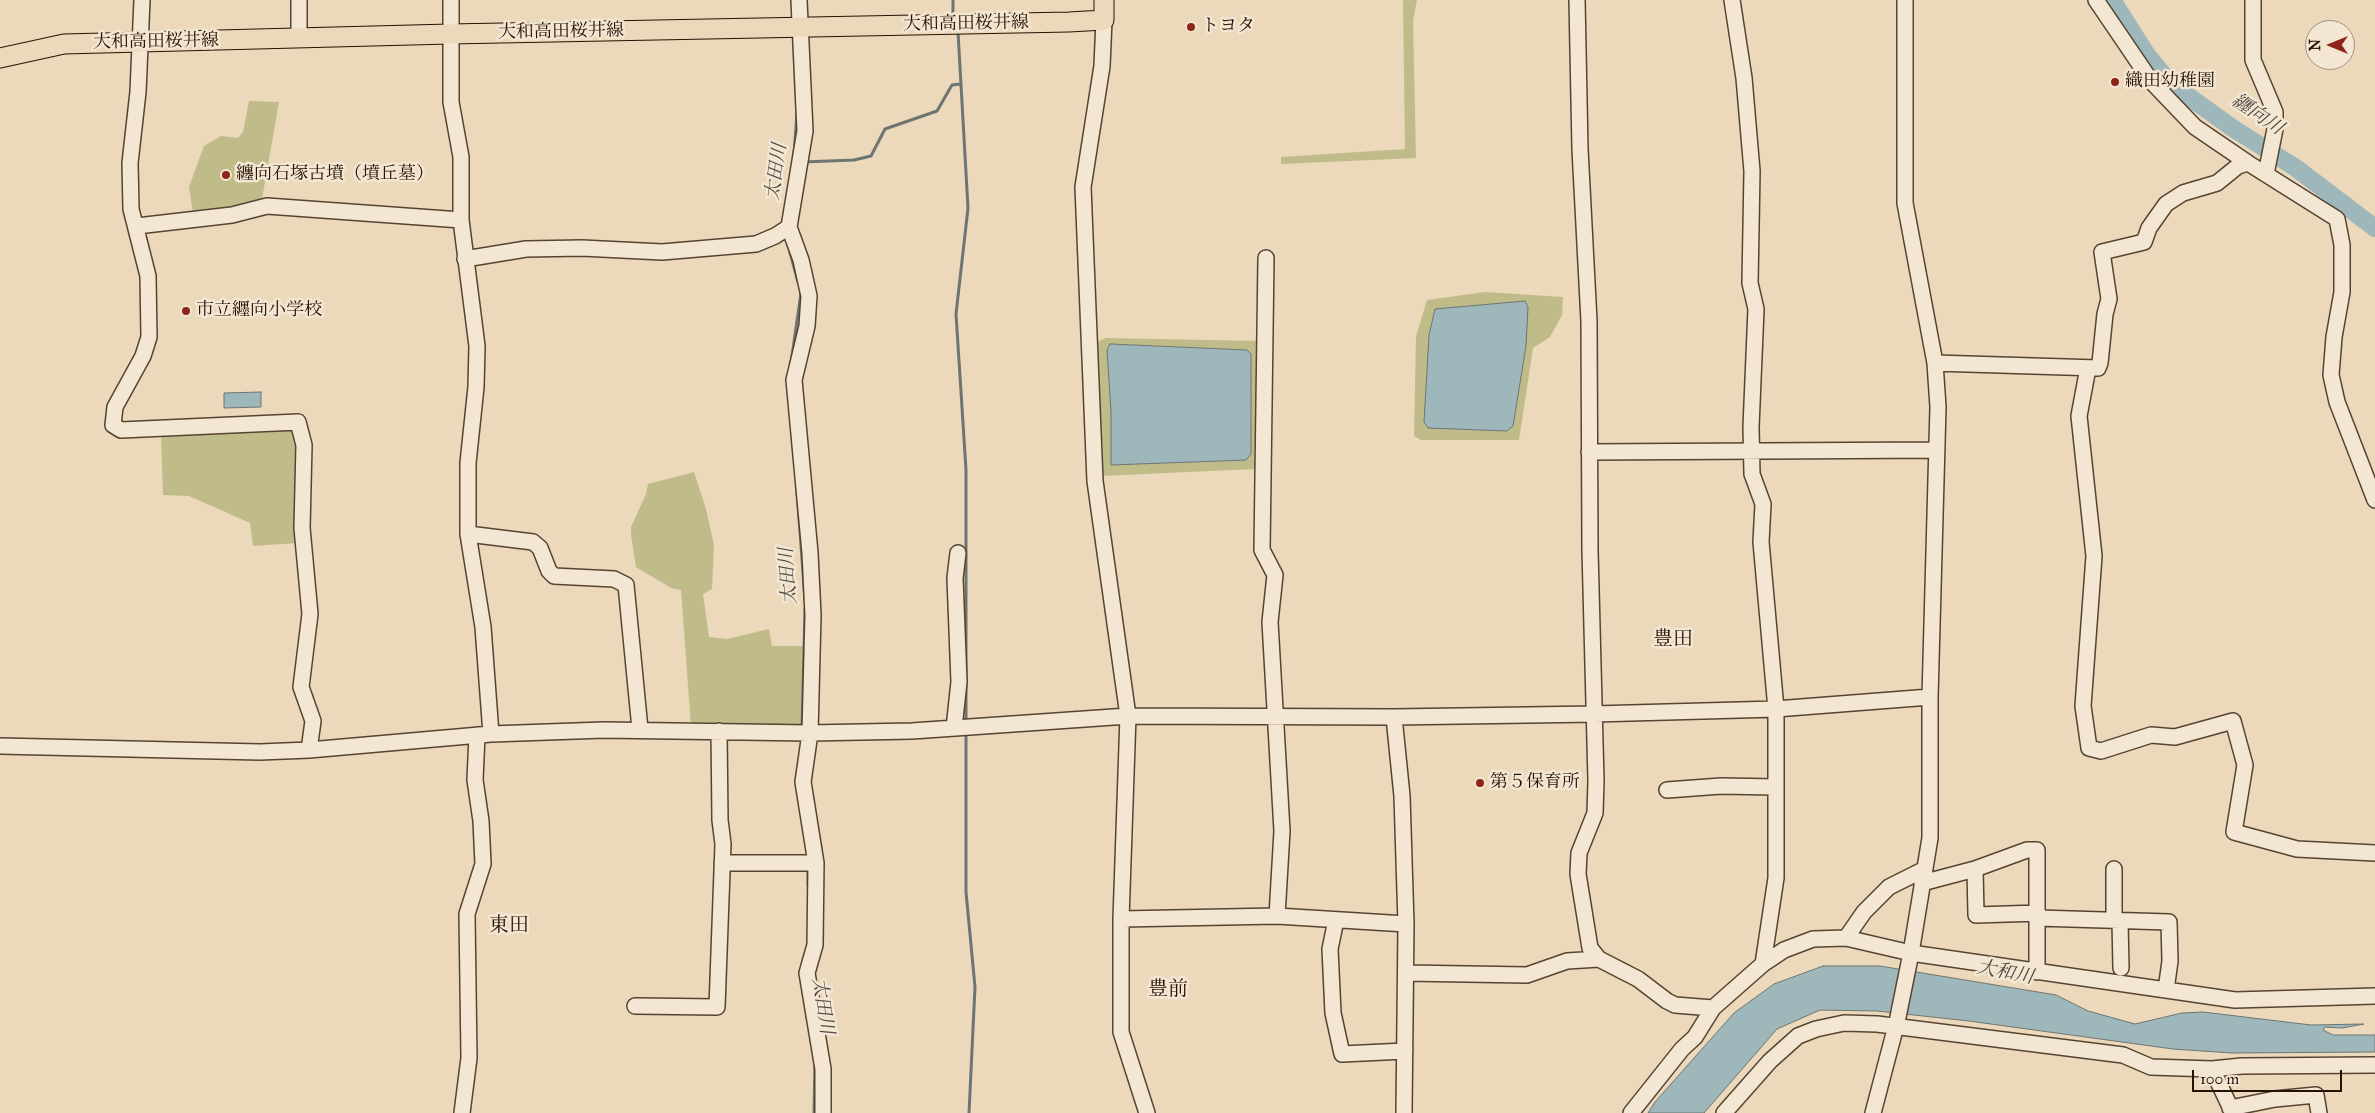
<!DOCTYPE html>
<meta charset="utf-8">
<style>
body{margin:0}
#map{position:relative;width:2375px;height:1113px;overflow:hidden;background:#ecd8ba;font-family:"IM FELL Great Primer",serif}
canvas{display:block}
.north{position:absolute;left:2305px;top:20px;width:50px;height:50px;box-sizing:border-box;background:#f3e6d2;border:1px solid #a09180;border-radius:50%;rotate:270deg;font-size:14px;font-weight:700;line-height:20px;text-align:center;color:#241204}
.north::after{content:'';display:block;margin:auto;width:18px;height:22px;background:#8f2418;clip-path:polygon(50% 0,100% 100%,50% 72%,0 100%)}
.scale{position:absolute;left:2192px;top:1070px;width:150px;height:22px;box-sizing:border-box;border:2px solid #241204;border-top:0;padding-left:6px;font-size:15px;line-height:18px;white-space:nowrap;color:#241204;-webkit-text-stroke:4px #f3e6d2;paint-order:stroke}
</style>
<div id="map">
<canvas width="2375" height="1113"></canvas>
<div class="north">N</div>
<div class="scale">100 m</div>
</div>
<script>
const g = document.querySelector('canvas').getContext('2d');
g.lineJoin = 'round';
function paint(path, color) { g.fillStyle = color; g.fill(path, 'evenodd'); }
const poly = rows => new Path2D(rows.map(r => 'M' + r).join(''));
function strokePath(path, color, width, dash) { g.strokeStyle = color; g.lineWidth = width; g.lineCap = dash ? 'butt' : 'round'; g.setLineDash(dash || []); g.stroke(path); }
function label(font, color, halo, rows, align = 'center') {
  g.font = font + ' "IM FELL Great Primer","Noto Serif JP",serif'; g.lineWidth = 5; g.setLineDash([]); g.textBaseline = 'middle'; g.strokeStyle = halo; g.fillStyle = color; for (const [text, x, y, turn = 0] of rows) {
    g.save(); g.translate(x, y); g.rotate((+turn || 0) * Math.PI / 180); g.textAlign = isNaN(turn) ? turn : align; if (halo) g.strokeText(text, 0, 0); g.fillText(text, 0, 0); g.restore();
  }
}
paint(poly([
 [1403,0,1417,0,1413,20,1416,158,1281,164,1281,157,1405,149],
 [249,101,279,102,262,199,233,209,193,213,189,187,204,146,221,136,238,138,243,132],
 [1485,292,1563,297,1562,315,1550,337,1533,348,1519,440,1421,440,1414,436,1416,336,1427,300],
 [1105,338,1260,341,1256,469,1100,476,1100,413,1096,343],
 [1110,344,1247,350,1251,354,1112,464],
 [294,427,300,457,297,543,253,546,250,523,189,496,163,495,161,435],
 [694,472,706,509,714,545,712,589,703,594,709,637,727,639,769,629,772,646,809,646,807,727,691,726,681,590,671,588,636,567,631,535,631,527,646,494,648,484]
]), '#c0bc8a');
const water = poly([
 [1525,301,1528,307,1526,346,1513,426,1507,431,1428,428,1424,422,1429,335,1435,309,1525,301],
 [1110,344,1247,350,1251,354,1251,454,1246,460,1111,465,1111,412,1107,350,1110,344],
 [261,392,261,407,224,408,224,393,261,392],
 [1823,966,1880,966,2056,995,2088,1011,2135,1024,2182,1013,2203,1012,2311,1025,2364,1024,2342,1028,2325,1027,2323,1030,2333,1035,2375,1035,2375,1052,2232,1053,2173,1049,1969,1021,1877,1011,1820,1010,1777,1029,1704,1113,1648,1113,1655,1102,1734,1013,1774,984,1823,966]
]);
paint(water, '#9eb7bb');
strokePath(water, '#6d7572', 1);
strokePath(poly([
 [953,0,953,14],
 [958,32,968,208,956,314,966,470,966,723],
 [794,154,797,113],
 [803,162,854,160,871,156,885,129,937,111,952,85,960,84],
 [788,245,798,282],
 [791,363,801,293],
 [797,491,805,600],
 [802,730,805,609],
 [966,732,966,892,975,987,969,1113],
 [808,868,808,885],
 [814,1113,815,1061]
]), '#6d7572', 3);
strokePath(poly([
 [2112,0,2147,55,2170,83,2234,129,2296,168,2375,228]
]), '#9eb7bb', 18);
const minor = poly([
 [142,0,138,92,130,163,131,209,148,276,149,337,143,356,115,407,113,425,121,430,298,422,304,445,302,528,310,614,301,687,313,721,309,750],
 [299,0,299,38],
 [451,0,451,102,461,157,461,220,477,346,476,387,468,463,468,534,483,627,491,734],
 [799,0,805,131,789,227,801,260,809,296,807,326,794,380,810,553,813,615,810,733,803,782,816,863,815,945,807,973,823,1069,823,1113],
 [1577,0,1580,149,1589,321,1590,550,1596,781,1595,813,1579,853,1578,874,1590,948,1599,959,1638,979,1667,1001,1675,1005,1713,1008],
 [1732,0,1744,78,1752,171,1750,283,1756,309,1751,427,1752,474,1763,504,1761,542,1776,709,1776,878,1763,964],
 [2096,0,2151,81,2195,127,2248,163],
 [2253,0,2253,60,2275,112,2275,129,2266,174],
 [1104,20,1102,66,1083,187,1095,481,1128,716,1121,919,1121,1032,1147,1113],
 [137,226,232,215,267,206,461,220],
 [1266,258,1262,550,1275,575,1270,622,1282,831,1277,916],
 [465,259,526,249,582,248,662,252,756,244,775,236,789,227],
 [1935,363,2098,368,2100,363,2105,314,2109,299,2102,252,2144,242,2149,228,2166,204,2183,193,2217,183,2238,166,2248,163,2337,219,2342,245,2342,292,2334,337,2331,375,2337,402,2375,500],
 [2088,368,2079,416,2094,556,2083,706,2089,748,2101,751,2151,735,2175,737,2233,721,2245,765,2234,832,2297,849,2375,853],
 [1589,452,1937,450],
 [468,534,533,542,540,548,549,571,554,576,614,579,626,585,640,729],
 [1394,717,1402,796,1406,924,1404,1113],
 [954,728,959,682,955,578,958,553],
 [0,746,260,752,309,750,491,734,604,730,810,733,912,731,1128,716,1394,717,1594,714,1776,709,1930,697],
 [1667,790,1721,786,1776,787],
 [722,863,816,863],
 [1975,869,1976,915,2038,913],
 [2114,869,2114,920],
 [1922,883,1975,869,2027,850,2037,850,2037,972],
 [2038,918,2169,922,2170,961,2166,990],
 [1121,919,1277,916,1406,924],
 [1336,920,1330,949,1333,1013,1342,1054,1405,1051],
 [2120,921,2121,968],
 [1846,938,1911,953,2235,1000,2375,996],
 [1406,973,1527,975,1567,961,1599,959],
 [635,1006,717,1007,723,844,720,820,719,731],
 [2212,1069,2233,1113],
 [2230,1108,2275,1099,2316,1095,2319,1113],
 [462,1113,469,1058,467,914,483,864,481,821,475,780,477,735],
 [1631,1113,1682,1049,1695,1037,1713,1008,1763,964,1784,950,1813,939,1846,938,1864,912,1889,887,1925,869],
 [1724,1113,1770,1061,1798,1036,1816,1029,1844,1023,1877,1024,2123,1055,2151,1067,2212,1069,2242,1066,2375,1065],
 [1873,1113,1897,1022,1911,953,1930,838,1930,697,1938,407,1935,363,1905,203,1905,0]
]);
const major = poly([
 [0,58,64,44,450,34,1069,22,1104,20,1104,0]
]);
strokePath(minor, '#564432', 18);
strokePath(major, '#241204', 21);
strokePath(minor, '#f3e6d2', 15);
strokePath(major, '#ecd8ba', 19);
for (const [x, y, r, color] of [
 [1191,27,5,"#8f2418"],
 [2115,82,5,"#8f2418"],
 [226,175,5,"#8f2418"],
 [186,311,5,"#8f2418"],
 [1480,783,5,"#8f2418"]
]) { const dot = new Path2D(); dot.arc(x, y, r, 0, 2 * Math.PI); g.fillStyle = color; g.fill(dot); strokePath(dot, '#f3e6d2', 2); }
label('18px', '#241204', '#f3e6d2', [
 ["大和高田桜井線",966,24,-1],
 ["大和高田桜井線",561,32,-1],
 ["大和高田桜井線",156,42,-1]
]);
label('18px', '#241204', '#f3e6d2', [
 ["トヨタ",1201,27],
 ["織田幼稚園",2125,82],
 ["纏向石塚古墳（墳丘墓）",236,175],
 ["市立纒向小学校",196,311],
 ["第５保育所",1490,783]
], 'left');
label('italic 19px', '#4f4c44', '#f3e6d2', [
 ["纒向川",2257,115,34],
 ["太田川",777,172,-82],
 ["太田川",789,576,-94],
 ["大和川",2005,973,11],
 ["太田川",822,1006,81]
]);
label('20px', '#241204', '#f3e6d2', [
 ["豊田",1673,640],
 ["東田",509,926],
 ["豊前",1168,990]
]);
</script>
